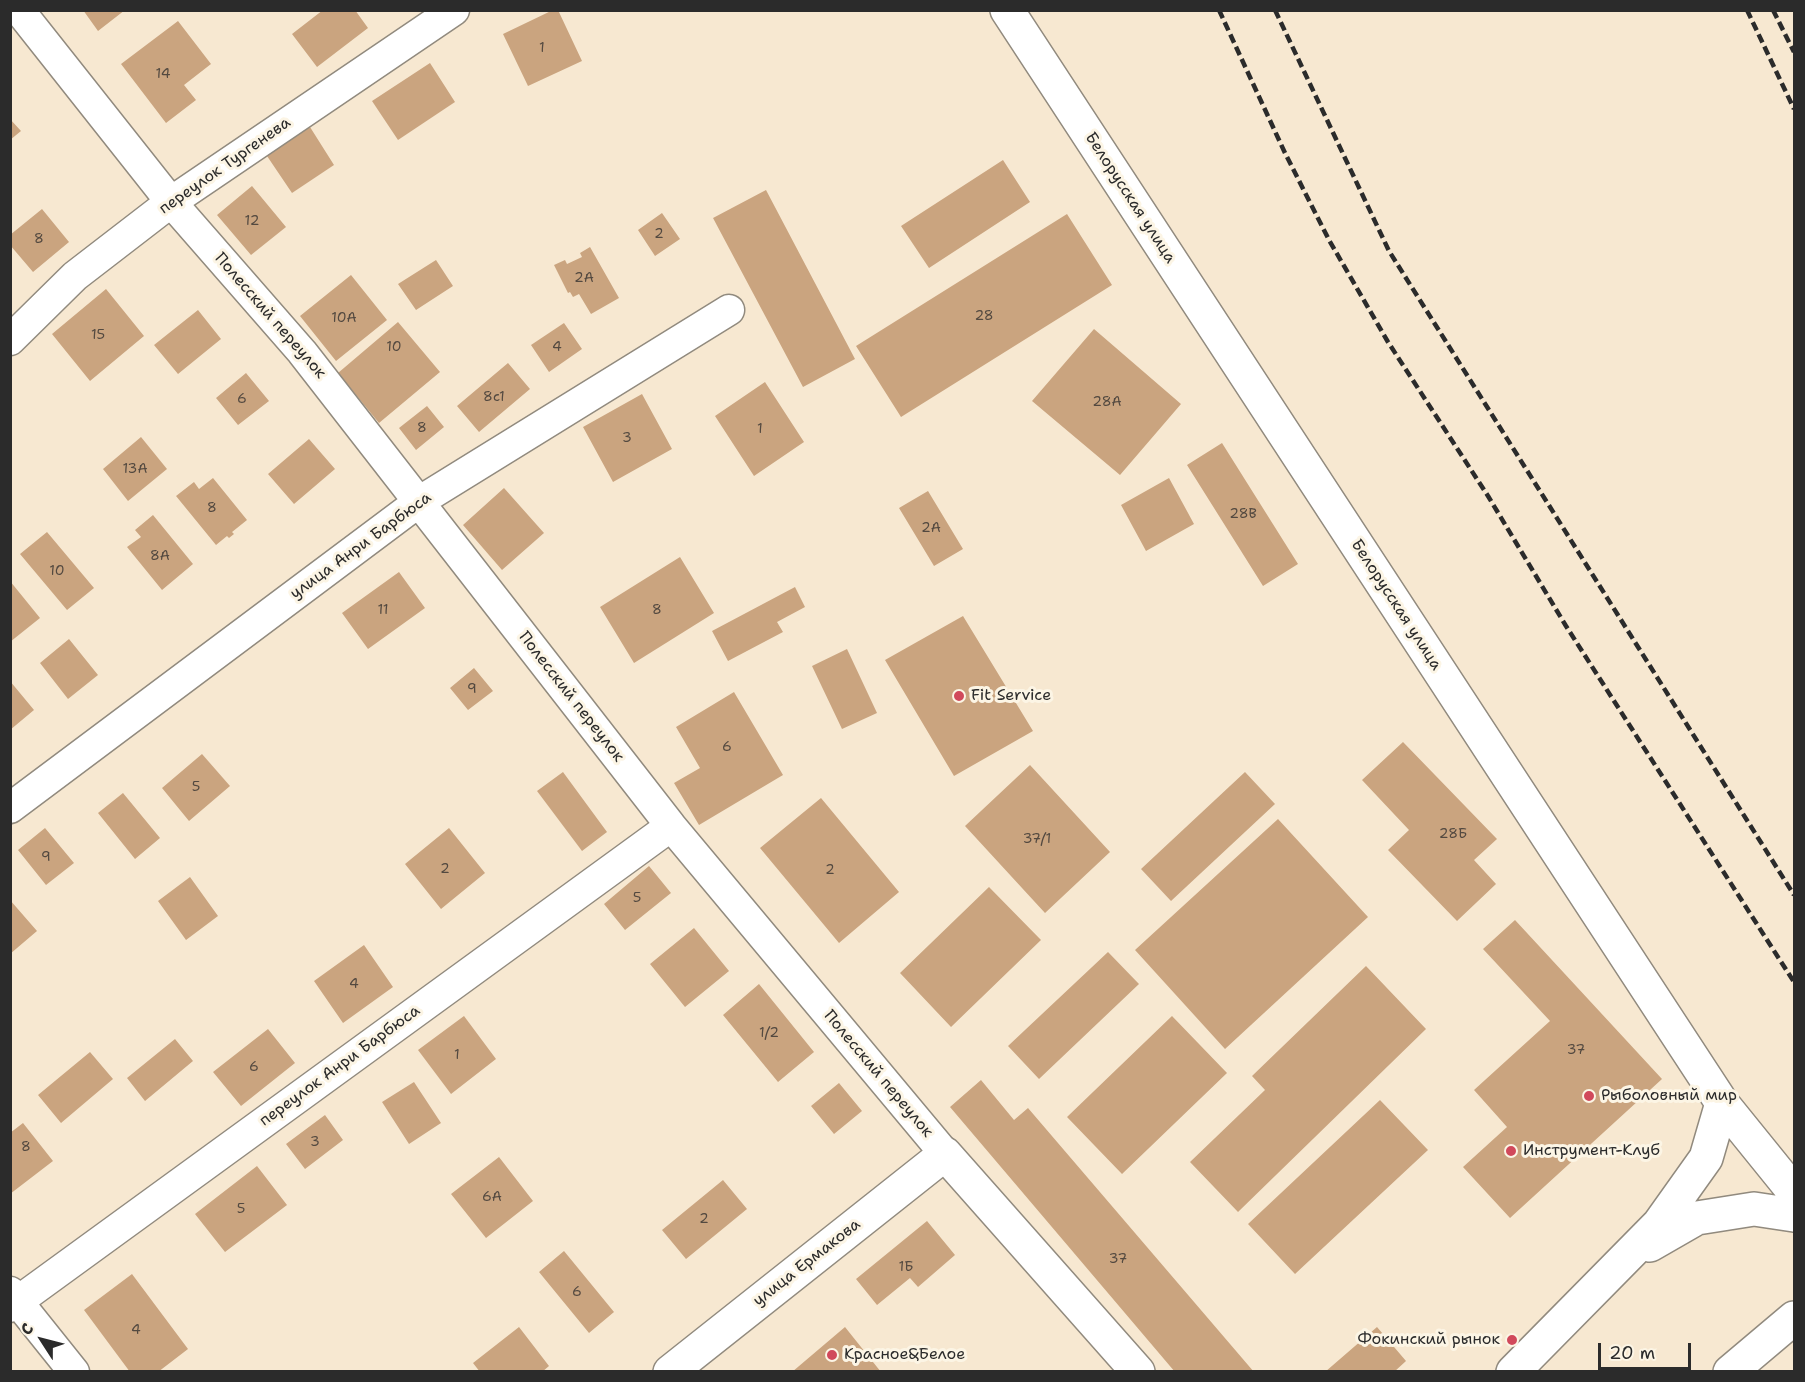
<!DOCTYPE html>
<meta charset="utf-8">
<style>
body{margin:0}
#map{position:relative;width:1805px;height:1382px;overflow:hidden;background:#f7e8d1;font-family:"Shantell Sans",sans-serif}
canvas{display:block}
.frame{position:absolute;inset:0;border:12px solid #2b2b2b;pointer-events:none}
.north{position:absolute;left:12px;top:1310px;width:60px;height:60px;-webkit-text-stroke:4px #fcf5e5;paint-order:stroke;rotate:306deg;font-size:16px;font-weight:700;line-height:24px;text-align:center;color:#2b2b2b}
.north::after{content:'';display:block;margin:auto;width:21px;height:27px;background:#2b2b2b;clip-path:polygon(50% 0,100% 100%,50% 72%,0 100%)}
.scale{position:absolute;left:1598px;top:1343px;width:93px;height:27px;box-sizing:border-box;border:3px solid #2b2b2b;border-top:0;padding-left:8px;font-size:18px;line-height:21px;white-space:nowrap;color:#2b2b2b;-webkit-text-stroke:4px #fcf5e5;paint-order:stroke}
</style>
<div id="map">
<canvas width="1805" height="1382"></canvas>
<div class="frame"></div>
<div class="north">С</div>
<div class="scale">20 m</div>
</div>
<script>
const g = document.querySelector('canvas').getContext('2d');
g.lineJoin = 'round';
function paint(path, color) { g.fillStyle = color; g.fill(path, 'evenodd'); }
const poly = rows => new Path2D(rows.map(r => 'M' + r).join(''));
function strokePath(path, color, width, dash) { g.strokeStyle = color; g.lineWidth = width; g.lineCap = dash ? 'butt' : 'round'; g.setLineDash(dash || []); g.stroke(path); }
function label(font, color, halo, rows, align = 'center') {
  g.font = font + ' "Shantell Sans",sans-serif'; g.lineWidth = 6; g.setLineDash([]); g.textBaseline = 'middle'; g.strokeStyle = halo; g.fillStyle = color; for (const [text, x, y, turn = 0] of rows) {
    g.save(); g.translate(x, y); g.rotate((+turn || 0) * Math.PI / 180); g.textAlign = isNaN(turn) ? turn : align; if (halo) g.strokeText(text, 0, 0); g.fillText(text, 0, 0); g.restore();
  }
}
paint(poly([
 [83,10,125,10,98,31],
 [323,10,355,10,368,28,317,67,292,34],
 [553,10,558,10,582,61,528,86,503,34],
 [178,21,211,64,184,85,196,100,166,123,121,64],
 [430,63,455,102,398,140,372,101],
 [10,119,21,131,10,140],
 [310,127,334,165,292,193,267,156],
 [1003,160,1030,202,929,268,901,226],
 [252,186,286,227,251,255,217,215],
 [766,190,855,359,803,387,713,218],
 [42,209,69,242,33,272,10,245,10,235],
 [662,213,680,239,655,256,638,230],
 [1067,214,1112,285,901,417,856,346],
 [590,247,619,298,591,314,579,294,573,297,570,292,568,293,554,265,565,260,567,264,582,257,580,253],
 [436,260,453,286,416,310,398,284],
 [351,275,387,320,336,361,300,316],
 [106,289,144,336,90,381,52,334],
 [198,310,221,339,178,374,154,345],
 [398,322,440,372,379,423,338,373],
 [564,323,582,349,549,372,531,345],
 [1094,329,1181,404,1120,475,1032,401],
 [508,363,530,389,479,432,457,406],
 [246,373,269,401,238,425,216,398],
 [765,382,804,442,754,476,715,416],
 [642,394,672,449,613,482,583,427],
 [427,406,444,427,416,450,399,428],
 [141,437,167,469,128,501,103,469],
 [309,439,335,469,294,504,268,474],
 [1222,443,1298,564,1263,586,1187,465],
 [213,478,247,520,232,532,234,534,229,538,227,536,216,545,176,496,194,482,199,489],
 [1169,478,1194,524,1146,551,1121,505],
 [504,488,544,533,502,570,463,525],
 [928,491,963,549,934,566,899,508],
 [153,515,193,564,162,590,127,547,141,537,135,530],
 [47,532,94,588,67,610,20,554],
 [680,557,714,613,634,663,600,607],
 [399,572,425,608,368,649,342,613],
 [10,581,40,618,10,642],
 [795,587,805,607,777,622,783,632,728,661,712,631],
 [963,616,1033,731,954,776,885,660],
 [69,639,98,675,68,699,40,663],
 [847,649,877,713,842,729,812,666],
 [474,668,493,691,468,710,450,688],
 [10,681,34,710,10,730],
 [734,692,783,775,699,825,674,783,700,768,676,727],
 [1403,742,1497,839,1474,860,1496,884,1457,921,1388,850,1409,830,1362,780],
 [202,754,230,786,189,821,162,788],
 [1030,765,1110,852,1045,913,965,826],
 [563,772,607,832,582,851,537,791],
 [1245,772,1275,804,1171,901,1141,869],
 [123,793,160,838,135,859,98,813],
 [821,798,899,892,839,943,760,848],
 [1278,819,1368,917,1225,1049,1135,950],
 [45,828,74,863,46,885,18,850],
 [449,828,485,873,441,909,405,864],
 [649,866,671,893,625,930,604,904],
 [190,877,218,916,186,940,158,901],
 [989,887,1041,940,951,1027,900,973],
 [10,900,37,931,10,954],
 [1515,920,1662,1079,1510,1218,1463,1167,1507,1127,1474,1090,1550,1021,1483,949],
 [694,928,729,971,685,1007,650,964],
 [364,945,393,987,343,1023,314,981],
 [1108,952,1139,984,1039,1079,1008,1046],
 [1366,966,1426,1029,1238,1212,1190,1162,1265,1090,1252,1076],
 [759,984,814,1052,778,1082,723,1015],
 [464,1016,496,1059,451,1094,418,1050],
 [1172,1016,1227,1073,1122,1174,1067,1117],
 [268,1029,295,1063,241,1106,213,1072],
 [175,1039,193,1061,145,1101,127,1078],
 [90,1052,113,1079,61,1123,38,1095],
 [981,1080,1014,1120,1028,1108,1254,1372,1175,1372,950,1107],
 [414,1082,441,1123,409,1144,382,1102],
 [839,1083,862,1111,834,1134,811,1106],
 [1380,1100,1428,1150,1295,1274,1248,1224],
 [325,1115,343,1140,305,1169,286,1144],
 [23,1123,53,1161,10,1194,10,1133],
 [499,1157,533,1201,486,1238,451,1194],
 [257,1166,287,1205,225,1252,195,1214],
 [723,1180,747,1209,686,1259,662,1230],
 [927,1221,955,1255,918,1287,910,1278,877,1305,856,1279],
 [564,1251,614,1312,589,1333,539,1272],
 [132,1274,188,1349,158,1372,130,1372,84,1310],
 [519,1327,549,1366,542,1372,480,1372,473,1363],
 [845,1327,881,1372,792,1372],
 [1377,1327,1406,1361,1394,1372,1325,1372]
]), '#caa47f');
const street = poly([
 [19,10,171,202,302,352,671,826,945,1154],
 [10,340,75,276,171,202,454,10],
 [10,808,420,501,729,310],
 [10,1292,74,1372],
 [10,1307,671,826]
]);
const secondary = poly([
 [1007,10,1722,1103,1794,1192],
 [1650,1245,1697,1218,1754,1209,1794,1215],
 [670,1372,945,1154,1138,1372],
 [1513,1372,1659,1224,1706,1158,1722,1103]
]);
const primary = poly([
 [1730,1372,1794,1318]
]);
strokePath(street, '#918a7e', 33);
strokePath(secondary, '#918a7e', 36);
strokePath(primary, '#918a7e', 36);
strokePath(street, '#fff', 30);
strokePath(secondary, '#fff', 33);
strokePath(primary, '#fff', 33);
strokePath(poly([
 [1219,10,1285,153,1329,240,1388,342,1488,496,1566,626,1794,982],
 [1275,10,1389,251,1794,895],
 [1747,10,1794,109],
 [1773,10,1794,52]
]), '#2b2b2b', 4.5, [9, 4.5]);
for (const [x, y, r, color] of [
 [959,696,6,"#d1495b"],
 [1589,1096,6,"#d1495b"],
 [1511,1151,6,"#d1495b"],
 [1512,1340,6,"#d1495b"],
 [832,1355,6,"#d1495b"]
]) { const dot = new Path2D(); dot.arc(x, y, r, 0, 2 * Math.PI); g.fillStyle = color; g.fill(dot); strokePath(dot, '#fcf5e5', 2); }
label('14px', '#534940', null, [
 ["1",542,48],
 ["14",163,74],
 ["12",252,221],
 ["2",659,234],
 ["8",39,239],
 ["2А",584,278],
 ["28",984,316],
 ["10А",344,318],
 ["15",98,335],
 ["10",394,347],
 ["4",557,347],
 ["8с1",494,397],
 ["6",242,399],
 ["28А",1107,402],
 ["8",422,428],
 ["1",760,429],
 ["3",627,438],
 ["13А",135,469],
 ["8",212,508],
 ["28В",1243,514],
 ["2А",931,528],
 ["8А",160,556],
 ["10",57,571],
 ["11",383,610],
 ["8",657,610],
 ["9",472,689],
 ["6",727,747],
 ["5",196,787],
 ["28Б",1453,834],
 ["37/1",1037,839],
 ["9",46,857],
 ["2",445,869],
 ["2",830,870],
 ["5",637,898],
 ["4",354,984],
 ["1/2",769,1033],
 ["37",1576,1050],
 ["1",457,1055],
 ["6",254,1067],
 ["3",315,1142],
 ["8",26,1147],
 ["6А",492,1197],
 ["5",241,1209],
 ["2",704,1219],
 ["37",1118,1259],
 ["1Б",906,1267],
 ["6",577,1292],
 ["4",136,1330]
]);
label('16px', '#2b2b2b', '#fcf5e5', [
 ["переулок Тургенева",225,166,-35],
 ["Белорусская улица",1130,198,57],
 ["Полесский переулок",270,316,49],
 ["улица Анри Барбюса",361,546,-36],
 ["Белорусская улица",1396,605,57],
 ["Полесский переулок",571,697,52],
 ["переулок Анри Барбюса",340,1066,-36],
 ["Полесский переулок",878,1074,50],
 ["улица Ермакова",807,1263,-38]
]);
label('16px', '#2b2b2b', '#fcf5e5', [
 ["Fit Service",971,696],
 ["Рыболовный мир",1601,1096],
 ["Инструмент-Клуб",1523,1151],
 ["Фокинский рынок",1500,1340,"right"],
 ["Красное&Белое",844,1355]
], 'left');
</script>
